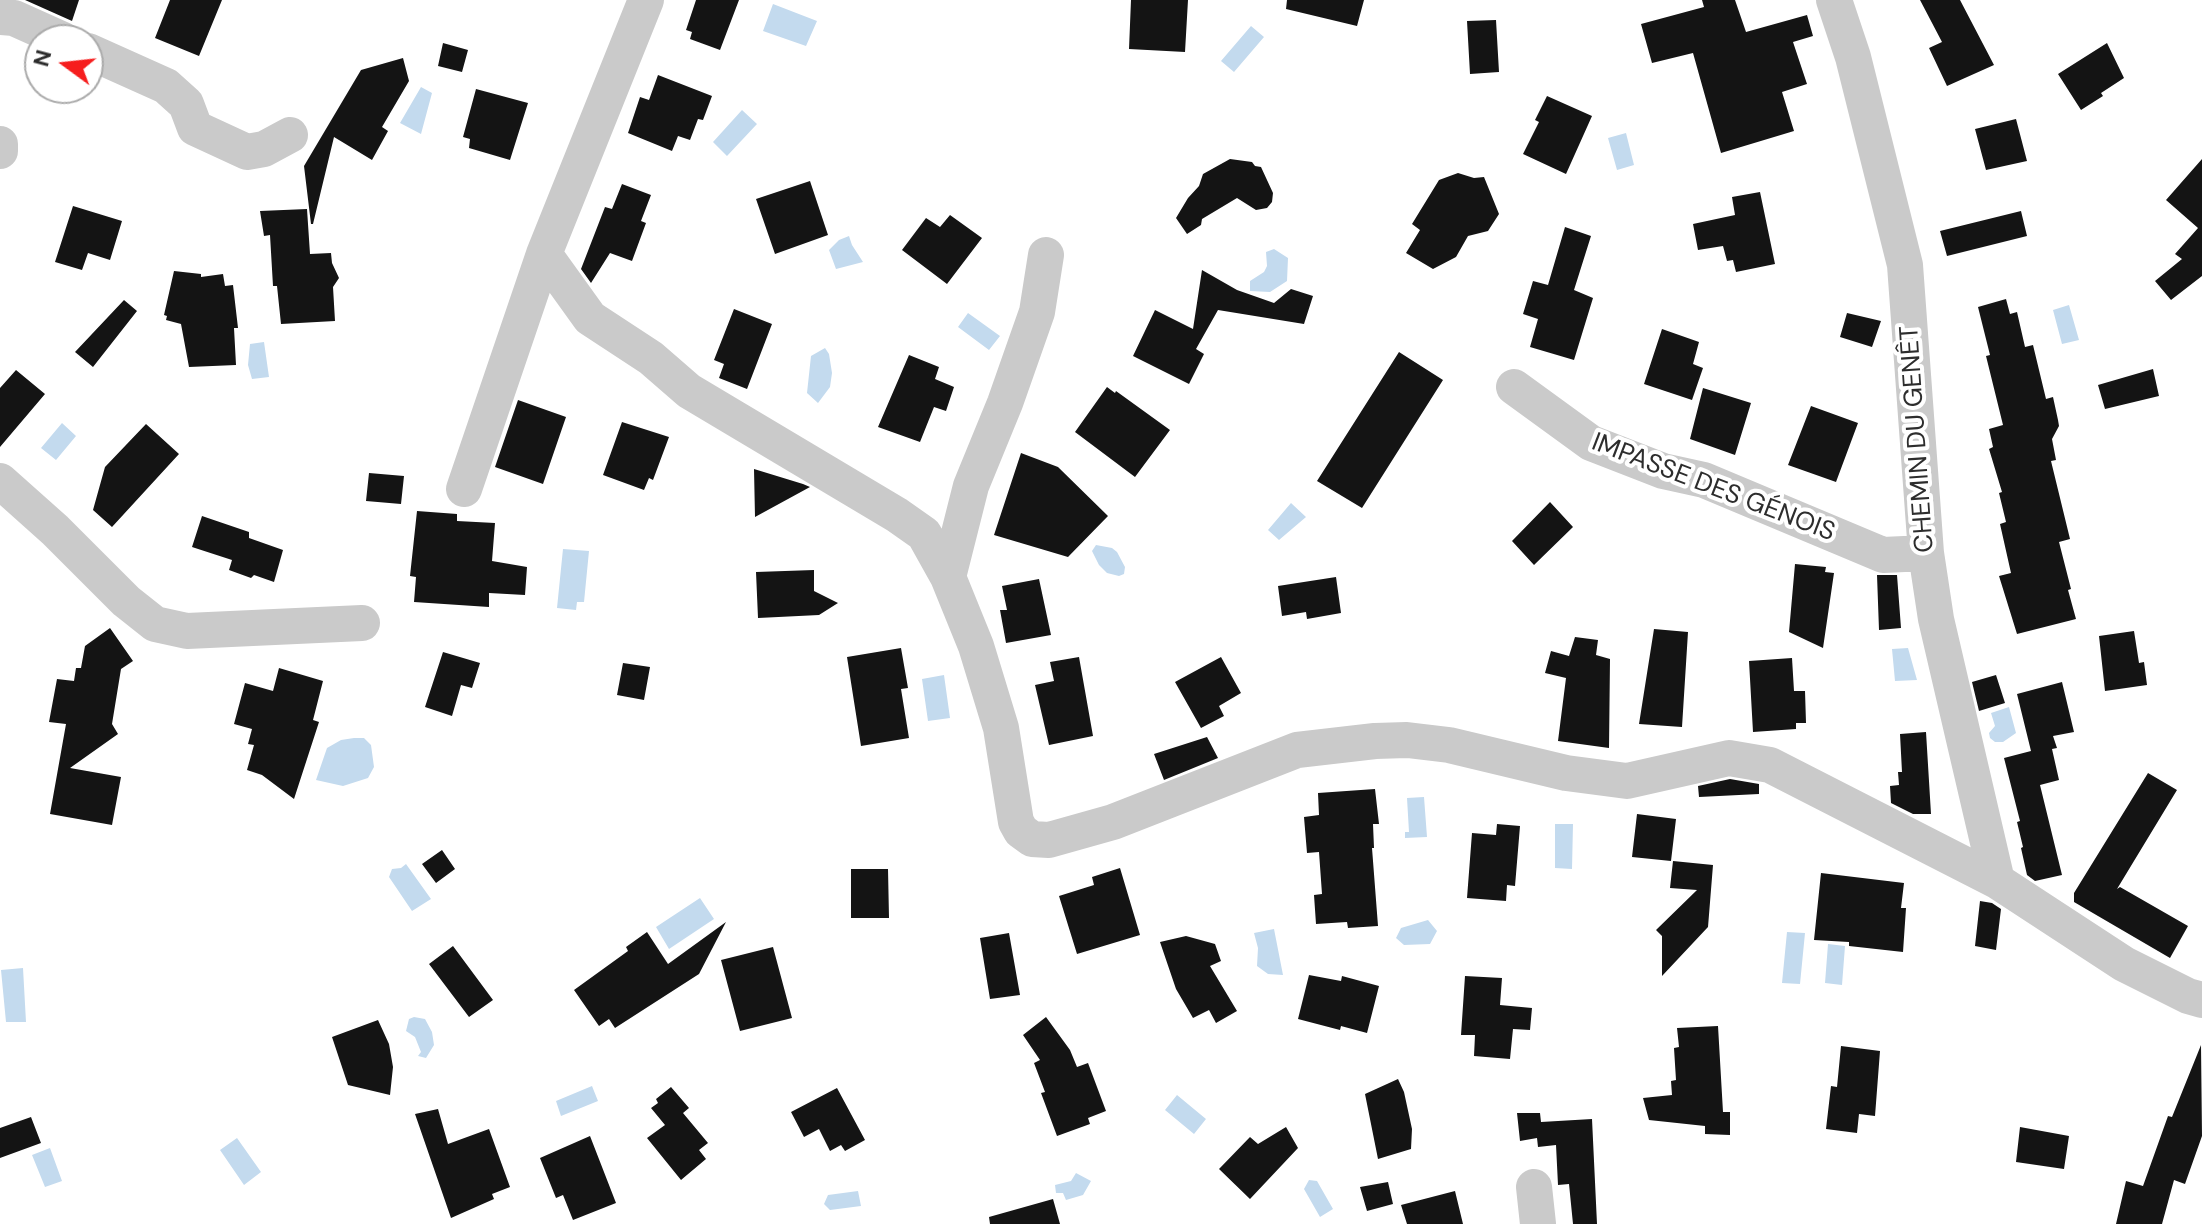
<!DOCTYPE html>
<meta charset="utf-8">
<style>
body{margin:0}
#map{position:relative;width:2202px;height:1224px;overflow:hidden;background:#fff;font-family:"DM Sans",sans-serif}
canvas{display:block}
.north{position:absolute;left:24px;top:24px;width:80px;height:80px;box-sizing:border-box;background:#fff;border:2px solid #ababab;border-radius:50%;rotate:285deg;font-size:22px;font-weight:700;line-height:32px;text-align:center;color:#2d2d2d}
.north::after{content:'';display:block;margin:auto;width:28px;height:36px;background:#f61e1e;clip-path:polygon(50% 0,100% 100%,50% 72%,0 100%)}
</style>
<div id="map">
<canvas width="2202" height="1224"></canvas>
<div class="north">N</div>
</div>
<script>
const g = document.querySelector('canvas').getContext('2d');
g.lineJoin = 'round';
function paint(path, color) { g.fillStyle = color; g.fill(path, 'evenodd'); }
const poly = rows => new Path2D(rows.map(r => 'M' + r).join(''));
function strokePath(path, color, width, dash) { g.strokeStyle = color; g.lineWidth = width; g.lineCap = dash ? 'butt' : 'round'; g.setLineDash(dash || []); g.stroke(path); }
function label(font, color, halo, rows, align = 'center') {
  g.font = font + ' "DM Sans",sans-serif'; g.lineWidth = 8; g.setLineDash([]); g.textBaseline = 'middle'; g.strokeStyle = halo; g.fillStyle = color; for (const [text, x, y, turn = 0] of rows) {
    g.save(); g.translate(x, y); g.rotate((+turn || 0) * Math.PI / 180); g.textAlign = isNaN(turn) ? turn : align; if (halo) g.strokeText(text, 0, 0); g.fillText(text, 0, 0); g.restore();
  }
}
paint(poly([
 [773,4,817,21,806,46,763,31],
 [1251,26,1264,37,1234,72,1221,61],
 [421,87,432,93,421,134,400,123],
 [742,110,757,124,727,156,713,142],
 [1626,133,1634,165,1617,170,1608,138],
 [849,236,852,245,863,262,836,269,829,250,839,240],
 [1274,249,1288,258,1287,281,1270,292,1250,291,1250,281,1264,272,1267,266,1266,252],
 [2069,305,2079,340,2062,344,2053,310],
 [968,313,1000,336,989,350,958,327],
 [264,342,269,377,252,379,248,365,250,344],
 [825,348,829,354,832,373,830,387,818,403,807,393,811,356],
 [62,423,76,436,56,460,41,448],
 [1291,503,1306,517,1279,540,1268,530],
 [1096,545,1112,548,1117,552,1125,567,1124,574,1119,576,1107,573,1099,565,1092,551],
 [563,549,589,551,584,602,577,602,576,610,557,608],
 [1908,648,1917,680,1895,681,1892,649],
 [944,675,950,718,928,721,922,679],
 [2009,707,2016,733,2003,742,1995,742,1990,738,1989,733,1995,726,1991,713],
 [354,738,364,738,371,745,374,767,368,778,343,786,316,780,327,748,341,740],
 [1424,797,1427,837,1405,838,1405,832,1409,832,1407,798],
 [1555,824,1573,824,1572,869,1555,868],
 [406,864,431,899,412,911,389,877,392,869,401,868],
 [700,898,714,919,669,949,656,927],
 [1428,920,1437,931,1430,944,1404,945,1396,938,1401,928],
 [1274,929,1283,975,1268,974,1257,966,1258,948,1254,933],
 [1787,932,1805,933,1800,984,1782,983],
 [1828,944,1845,946,1842,985,1825,983],
 [23,968,26,1022,6,1022,1,970],
 [414,1017,425,1019,432,1032,434,1045,426,1058,418,1056,421,1052,415,1037,406,1031,409,1019],
 [592,1086,598,1101,561,1116,556,1101],
 [1177,1095,1206,1119,1194,1134,1165,1110],
 [237,1138,261,1172,244,1185,220,1150],
 [50,1148,62,1181,45,1187,32,1155],
 [1076,1173,1091,1181,1083,1195,1066,1200,1063,1193,1056,1193,1055,1185,1071,1181],
 [1309,1180,1317,1181,1333,1209,1320,1217,1304,1189],
 [858,1191,861,1206,830,1210,824,1204,828,1195]
]), '#c3daee');
paint(poly([
 [25,0,79,0,72,21],
 [170,0,222,0,199,56,155,38],
 [696,0,739,0,720,50,690,39,692,32,686,30],
 [1131,0,1188,0,1185,52,1129,49],
 [1287,0,1364,0,1357,26,1286,9],
 [1702,0,1735,0,1746,32,1807,15,1813,36,1793,42,1807,84,1782,92,1794,131,1721,153,1693,53,1652,63,1641,24,1704,7],
 [1920,0,1960,0,1994,65,1947,86,1929,48,1942,42],
 [1496,20,1499,72,1470,74,1467,21],
 [443,43,468,50,462,72,438,66],
 [2107,43,2124,78,2101,93,2103,96,2081,110,2058,74],
 [403,58,409,81,382,127,388,131,372,160,334,137,313,224,311,224,304,166,361,70],
 [658,75,712,96,703,120,698,119,690,140,678,136,672,151,628,133,640,97,649,100],
 [476,89,528,103,510,160,469,148,470,139,463,137],
 [1547,96,1592,116,1566,174,1523,154,1539,122,1535,120],
 [2016,119,2027,161,1986,170,1975,129],
 [1230,159,1252,162,1255,166,1261,167,1273,193,1272,202,1267,208,1256,210,1237,198,1202,219,1201,225,1187,234,1176,218,1188,198,1199,186,1203,174],
 [2202,159,2202,276,2171,300,2155,281,2182,259,2175,254,2198,228,2166,200],
 [1458,173,1474,178,1484,177,1499,214,1488,231,1468,236,1456,257,1433,269,1406,253,1420,230,1412,224,1439,180],
 [810,181,828,235,775,254,756,199],
 [622,184,651,195,641,221,646,223,632,261,610,253,591,283,581,269,605,207,612,209],
 [1760,192,1775,264,1736,272,1733,260,1727,261,1723,246,1698,250,1693,224,1735,215,1732,197],
 [73,206,122,221,110,260,88,253,82,270,55,262],
 [307,209,310,254,331,253,332,263,339,278,333,287,335,321,281,324,277,286,273,286,270,235,264,236,260,211],
 [2021,211,2027,236,1947,256,1940,231],
 [950,215,982,238,947,284,902,250,926,218,940,227],
 [1565,227,1591,236,1574,290,1593,298,1574,360,1530,347,1538,319,1523,314,1533,281,1548,285],
 [1202,270,1237,290,1274,303,1291,289,1313,296,1304,324,1218,310,1196,349,1204,354,1189,384,1133,356,1155,310,1193,329],
 [174,271,201,274,201,277,223,274,225,286,233,285,238,328,234,328,236,365,189,367,181,324,166,320,167,316,164,315],
 [2006,299,2010,314,2017,312,2025,347,2033,345,2046,399,2053,397,2058,420,2059,426,2052,439,2056,460,2051,461,2070,539,2059,542,2071,589,2068,590,2076,619,2017,634,1999,576,2011,573,2000,524,2006,522,1999,493,2002,492,1989,449,1993,447,1989,429,2003,425,1986,356,1990,355,1978,307],
 [124,300,137,311,93,367,75,352],
 [734,309,772,324,747,389,719,378,724,364,714,360],
 [1847,313,1881,321,1872,347,1840,337],
 [1662,329,1699,342,1693,364,1703,368,1692,400,1644,384],
 [1399,352,1443,380,1362,508,1317,481],
 [909,355,939,367,935,379,954,387,946,411,934,407,920,442,878,427],
 [2153,369,2159,396,2105,409,2098,385],
 [16,370,45,394,0,447,0,388],
 [1107,387,1115,393,1116,391,1170,430,1135,477,1075,432],
 [1703,388,1751,403,1735,455,1690,439],
 [518,400,566,417,543,484,495,467],
 [1811,406,1858,423,1836,482,1788,465],
 [622,422,669,437,653,480,649,478,644,490,603,475],
 [146,424,179,454,112,527,93,510,105,467],
 [1021,453,1058,467,1108,516,1068,557,994,535],
 [754,469,803,484,810,487,755,517],
 [369,473,404,476,401,504,366,501],
 [1550,502,1573,527,1534,565,1512,541],
 [417,511,457,514,457,521,495,523,492,561,527,567,525,595,489,593,489,607,414,602,416,577,410,576],
 [202,516,249,532,249,538,283,550,274,582,254,575,251,578,229,570,232,560,192,547],
 [1795,564,1826,567,1825,572,1834,573,1823,648,1789,632],
 [814,570,814,591,838,603,819,615,758,618,756,572],
 [1877,575,1897,575,1901,628,1879,630],
 [1336,577,1341,613,1307,619,1306,612,1282,616,1278,586],
 [1039,579,1051,635,1006,643,1000,610,1007,610,1002,586],
 [110,628,133,661,121,669,112,724,118,734,70,768,121,777,112,825,50,814,66,724,49,722,57,679,74,681,76,668,81,668,85,646],
 [1654,629,1688,632,1682,727,1639,724],
 [2134,631,2139,663,2144,662,2147,685,2105,691,2099,636],
 [1575,637,1598,640,1596,655,1610,659,1609,748,1558,741,1566,678,1545,673,1551,651,1569,656],
 [901,648,908,688,901,689,909,738,861,746,847,657],
 [443,652,480,663,472,688,461,685,452,716,425,707],
 [1079,657,1093,736,1049,745,1035,685,1054,681,1050,662],
 [1221,657,1241,693,1219,706,1224,716,1201,728,1175,682],
 [1792,658,1794,691,1805,691,1806,723,1796,723,1796,729,1753,732,1749,661],
 [623,663,650,667,644,700,617,695],
 [279,668,323,681,313,720,319,722,294,799,262,775,247,770,254,745,248,744,252,729,234,724,245,683,273,691],
 [1996,675,2005,703,1979,711,1972,682],
 [2062,682,2074,732,2053,736,2057,748,2052,749,2059,780,2040,785,2062,875,2035,881,2027,875,2021,848,2023,847,2017,822,2020,821,2004,758,2031,751,2017,694],
 [1926,732,1931,814,1913,814,1891,803,1890,786,1899,785,1898,772,1902,772,1900,734],
 [1207,737,1218,758,1164,780,1154,754],
 [2148,773,2177,790,2117,889,2120,887,2188,926,2170,958,2074,902,2074,893],
 [1730,779,1759,784,1759,794,1699,797,1698,786],
 [1375,789,1379,824,1373,824,1374,848,1372,848,1378,926,1348,928,1347,922,1316,924,1314,895,1322,894,1319,852,1307,853,1304,817,1319,815,1318,793],
 [1637,814,1676,819,1671,861,1632,857],
 [1497,824,1520,826,1515,886,1507,885,1506,901,1467,898,1472,833,1496,835],
 [442,850,455,869,436,883,422,864],
 [1673,861,1713,865,1708,927,1662,976,1662,936,1656,930,1697,890,1670,888],
 [1120,868,1140,935,1077,954,1059,896,1094,885,1092,877],
 [851,869,888,869,889,918,851,918],
 [1821,873,1904,883,1901,908,1906,908,1903,952,1849,946,1849,942,1814,940],
 [1980,901,1992,903,2001,909,1996,950,1975,946],
 [726,922,699,974,615,1028,609,1019,599,1026,574,990,628,951,626,947,647,932,668,964],
 [1009,933,1020,995,990,999,980,938],
 [1186,936,1215,944,1221,961,1210,966,1237,1011,1216,1023,1209,1010,1193,1018,1176,989,1160,942],
 [453,946,493,1000,469,1017,429,964],
 [773,947,792,1018,740,1031,721,960],
 [1309,975,1341,981,1342,976,1379,986,1367,1033,1341,1026,1340,1030,1298,1019],
 [1465,976,1502,978,1500,1005,1532,1008,1530,1030,1513,1029,1510,1059,1474,1056,1475,1035,1461,1035],
 [1046,1017,1070,1050,1077,1067,1088,1063,1106,1111,1088,1118,1090,1124,1057,1136,1041,1093,1045,1092,1034,1063,1040,1060,1023,1035],
 [378,1020,389,1044,393,1067,390,1095,348,1085,332,1037],
 [1718,1026,1723,1112,1730,1112,1730,1135,1705,1134,1705,1126,1649,1120,1643,1098,1672,1095,1671,1081,1676,1080,1674,1048,1679,1047,1677,1028],
 [2201,1045,2202,1136,2185,1184,2174,1180,2162,1224,2116,1224,2126,1181,2143,1186,2168,1116,2172,1117],
 [1841,1046,1880,1051,1875,1116,1859,1114,1857,1133,1826,1129,1831,1086,1837,1087],
 [1398,1079,1404,1092,1412,1129,1411,1149,1378,1159,1365,1094],
 [671,1087,689,1108,683,1113,708,1143,699,1150,706,1159,681,1180,647,1138,665,1125,651,1108,658,1103,656,1099],
 [837,1088,865,1140,845,1151,841,1145,830,1151,819,1129,804,1137,791,1112],
 [438,1109,448,1144,489,1129,510,1187,492,1194,494,1199,451,1218,415,1114],
 [1517,1113,1540,1113,1541,1122,1592,1119,1597,1224,1573,1224,1569,1184,1558,1185,1556,1145,1538,1147,1537,1138,1520,1141],
 [31,1117,41,1143,0,1158,0,1128],
 [1286,1127,1298,1148,1250,1199,1219,1169,1250,1137,1258,1144],
 [2020,1127,2069,1136,2064,1169,2016,1162],
 [590,1136,616,1203,573,1220,563,1195,556,1198,540,1158],
 [1388,1182,1393,1204,1367,1211,1360,1187],
 [1455,1191,1463,1224,1407,1224,1401,1205],
 [1053,1199,1060,1224,990,1224,989,1217]
]), '#141414');
strokePath(poly([
 [1834,0,1853,57,1905,265,1926,553,1936,619,1997,881],
 [0,17,14,18,63,40],
 [88,51,166,86,186,104,195,128,247,152,264,149,290,135],
 [0,144,0,151],
 [544,254,590,318,651,358,689,391,897,515,924,534,948,577],
 [1046,255,1037,312,1005,403,971,486,948,577,976,646,1001,728,1016,822,1021,831,1032,839,1049,840,1113,822,1297,750,1375,741,1407,740,1449,745,1566,773,1627,781,1729,758,1770,765,1997,881,2124,964,2188,996,2202,1000],
 [1514,387,1591,443,1663,471,1704,480,1883,555,1926,553],
 [0,481,55,530,126,601,155,624,187,631,362,623],
 [464,489,544,254,646,0],
 [1534,1187,1538,1224]
]), '#cacaca', 36);
label('26px', '#2d2d2d', '#fff', [
 ["CHEMIN DU GENÊT",1918,439,-94],
 ["IMPASSE DES GÉNOIS",1713,488,21]
]);
</script>
